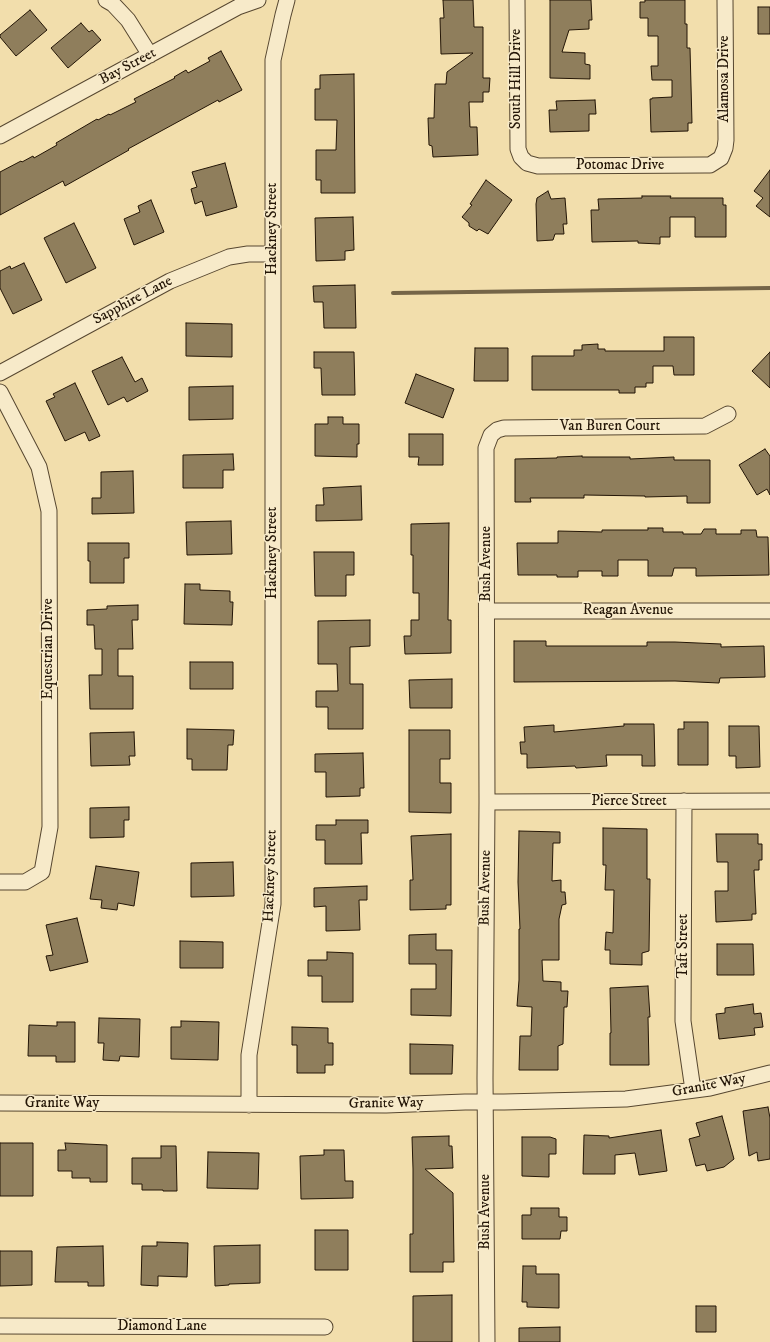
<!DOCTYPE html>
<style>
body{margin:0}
canvas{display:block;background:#f2deac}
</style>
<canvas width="770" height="1342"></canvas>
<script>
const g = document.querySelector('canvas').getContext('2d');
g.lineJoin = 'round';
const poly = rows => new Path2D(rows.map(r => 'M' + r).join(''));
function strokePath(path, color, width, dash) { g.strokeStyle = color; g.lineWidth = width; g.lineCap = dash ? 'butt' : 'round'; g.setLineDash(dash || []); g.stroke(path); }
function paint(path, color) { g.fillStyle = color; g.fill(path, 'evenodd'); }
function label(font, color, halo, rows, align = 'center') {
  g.font = font + ' "IM FELL DW Pica",serif'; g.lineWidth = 3; g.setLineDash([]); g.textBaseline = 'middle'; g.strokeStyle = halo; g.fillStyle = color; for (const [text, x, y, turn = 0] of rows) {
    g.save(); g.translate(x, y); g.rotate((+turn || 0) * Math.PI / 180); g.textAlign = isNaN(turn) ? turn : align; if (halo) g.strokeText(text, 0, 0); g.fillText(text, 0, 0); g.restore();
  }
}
strokePath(poly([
 [393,293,770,288]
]), '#756548', 4);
const building = poly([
 [443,0,473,0,474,27,483,27,483,78,490,78,489,92,483,92,483,102,469,102,470,127,477,127,478,155,433,157,432,146,429,145,428,118,434,118,435,84,446,84,447,72,473,53,441,54,440,18,444,18,443,0],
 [550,0,591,0,592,20,589,20,589,29,569,30,562,52,585,53,585,64,590,65,590,79,550,78,550,0],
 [645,0,685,0,685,24,687,24,687,48,690,48,692,123,688,123,688,131,651,132,650,99,652,99,652,98,672,97,672,80,652,80,651,66,658,66,658,36,648,36,648,18,640,18,640,2,645,2,645,0],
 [758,7,770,7,770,34,758,34,758,7],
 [30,10,47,30,16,56,0,37,0,35,30,10],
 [81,23,89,32,92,30,101,40,68,68,51,48,81,23],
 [221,51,242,90,219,102,218,100,128,149,129,150,65,186,63,181,0,215,0,172,21,161,22,162,33,156,34,158,57,145,56,143,97,119,98,120,109,114,110,115,136,102,134,99,175,78,174,77,186,70,188,73,210,61,208,58,221,51],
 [354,74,355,193,321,193,321,180,316,180,316,150,336,150,337,120,315,120,315,89,320,89,320,75,354,74],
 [595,100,596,114,589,114,589,131,550,132,549,110,557,110,556,101,595,100],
 [225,163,237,207,206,216,202,201,195,204,191,189,197,187,192,172,225,163],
 [770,170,770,217,756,206,763,198,754,191,770,170],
 [486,180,512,200,488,234,479,229,477,231,469,226,469,223,462,217,472,205,470,204,486,180],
 [548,191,551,199,565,198,567,224,563,224,564,234,555,234,553,240,537,241,536,204,537,198,548,191],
 [642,196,671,196,670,198,723,198,723,205,726,205,726,237,695,237,695,217,670,217,670,237,660,237,660,244,638,243,638,241,592,242,591,210,599,210,598,199,642,198,642,196],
 [151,200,164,232,134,245,124,219,140,212,138,206,151,200],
 [353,217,354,250,345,251,345,260,316,261,315,218,353,217],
 [74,223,96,268,66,283,44,238,74,223],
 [24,263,42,300,13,314,0,288,0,271,10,266,11,269,24,263],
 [355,285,356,328,324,328,323,302,314,302,313,286,355,285],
 [186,323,232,324,232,357,186,356,186,323],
 [664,337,694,337,694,375,674,375,673,366,653,366,653,383,646,383,646,387,635,387,635,393,619,393,619,390,532,390,532,356,574,356,574,350,582,350,582,345,598,344,598,349,605,349,605,351,664,351,664,337],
 [475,348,508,348,508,381,474,381,475,348],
 [314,352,354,352,355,395,322,395,321,368,314,368,314,352],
 [770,352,770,388,752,371,770,352],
 [122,357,135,382,142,378,148,391,127,402,124,397,108,405,92,371,122,357],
 [416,374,454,389,443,418,405,403,416,374],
 [75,383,100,436,89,441,85,432,65,441,46,401,55,397,53,394,75,383],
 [233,386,233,419,189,420,189,387,233,386],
 [328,417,343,417,343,424,359,424,359,444,357,444,357,457,315,456,315,424,328,424,328,417],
 [409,434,443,434,443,465,418,465,419,457,409,457,409,434],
 [765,449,770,456,770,495,767,489,757,495,739,465,765,449],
 [233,454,234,470,223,470,223,488,183,488,183,455,233,454],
 [582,456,582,457,630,457,630,459,674,457,674,460,710,460,710,503,687,503,687,496,645,497,645,496,584,495,584,498,530,498,531,502,515,502,515,459,557,458,557,457,582,456],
 [133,471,134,513,92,514,92,498,101,498,101,472,133,471],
 [361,486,362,520,316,521,316,505,324,505,323,488,361,486],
 [231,521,232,554,187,555,186,522,231,521],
 [449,523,448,620,451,620,451,653,405,654,404,636,411,636,411,620,419,620,419,593,413,593,413,555,411,555,411,524,449,523],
 [648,528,663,528,663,532,683,532,683,534,701,534,704,529,716,529,716,534,741,534,741,530,756,530,757,537,768,537,769,575,696,576,696,568,674,568,672,576,648,576,648,560,618,560,618,576,602,576,602,571,578,571,578,577,557,577,557,575,518,575,517,543,558,543,558,531,602,532,602,530,648,530,648,528],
 [88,543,129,543,129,558,124,558,124,583,90,583,90,561,88,561,88,543],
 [314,552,354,552,354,575,346,575,346,596,315,596,314,552],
 [185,584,200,584,200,590,230,591,230,602,233,602,232,625,184,624,185,584],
 [138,605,138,620,132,620,133,649,118,649,118,676,133,676,133,709,90,709,89,675,102,675,102,649,95,649,94,625,87,625,87,610,107,609,107,606,138,605],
 [370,620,370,646,350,647,350,684,363,684,363,729,328,729,328,707,316,707,316,691,338,691,337,664,318,664,318,621,370,620],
 [514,641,546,641,546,646,647,646,647,642,675,642,721,644,721,647,764,646,765,677,720,678,719,683,675,681,514,682,514,641],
 [190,662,233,662,233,689,190,689,190,662],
 [452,679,452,708,410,708,409,680,452,679],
 [684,722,708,722,708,765,678,765,678,729,684,729,684,722],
 [624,724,654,724,655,766,642,766,642,755,606,755,607,766,576,768,575,766,527,768,527,754,521,754,520,742,525,742,524,727,554,725,554,732,624,726,624,724],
 [729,726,759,726,760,767,736,768,736,756,729,756,729,726],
 [187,729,234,730,233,745,228,745,227,770,192,770,192,759,187,759,187,729],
 [409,730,450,730,450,759,440,759,440,783,451,783,451,813,409,812,409,730],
 [134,732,135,756,129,756,130,765,91,766,90,733,134,732],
 [363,753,364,788,360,788,360,796,326,797,326,772,315,772,315,754,363,753],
 [129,807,129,820,124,820,124,837,90,838,90,808,129,807],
 [336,820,368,820,368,833,361,833,362,864,325,864,325,840,316,840,316,825,336,825,336,820],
 [603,828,647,829,647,879,650,879,649,951,642,953,642,965,610,964,610,950,605,950,606,932,613,933,614,890,605,890,606,865,603,865,603,828],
 [519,831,560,832,560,843,553,843,552,881,561,880,561,892,565,892,566,904,562,905,559,919,559,960,542,960,543,981,561,982,561,991,568,991,567,1007,564,1007,563,1044,558,1046,558,1070,519,1070,520,1036,531,1036,532,1007,517,1006,519,980,519,929,520,929,518,882,519,831],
 [451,834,451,905,446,905,446,909,410,910,410,880,413,880,411,836,451,834],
 [716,834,758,834,758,844,762,844,762,860,759,860,759,870,754,870,756,914,752,914,752,920,716,922,715,891,728,891,728,862,717,862,716,834],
 [233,862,234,896,191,897,191,863,233,862],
 [96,866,139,872,134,906,118,903,117,910,101,908,102,900,90,899,96,866],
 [367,886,367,900,359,900,360,930,326,931,326,906,314,907,314,888,367,886],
 [77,918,88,962,50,971,46,956,53,955,46,925,77,918],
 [436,934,436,950,452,950,451,1016,411,1015,411,989,436,989,436,964,409,964,409,935,436,934],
 [180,941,223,942,223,968,180,968,180,941],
 [717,944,753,944,754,975,717,975,717,944],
 [327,952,353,953,353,1002,322,1002,322,976,308,976,308,960,327,960,327,952],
 [648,986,650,1017,648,1017,649,1065,610,1065,610,1033,611,1033,610,988,648,986],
 [753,1004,754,1014,761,1013,763,1027,754,1028,755,1035,719,1039,716,1014,725,1013,725,1008,753,1004],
 [99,1018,140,1019,139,1057,120,1056,119,1061,103,1060,104,1043,98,1043,99,1018],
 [181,1021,219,1022,218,1060,171,1059,171,1027,181,1027,181,1021],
 [57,1022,75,1022,75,1062,56,1062,56,1056,28,1056,29,1025,57,1026,57,1022],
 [292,1027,328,1028,328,1043,333,1043,333,1065,325,1065,325,1073,297,1073,297,1045,292,1045,292,1027],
 [410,1044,453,1045,452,1074,410,1074,410,1044],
 [768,1107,770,1118,770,1159,758,1161,757,1152,749,1156,743,1111,768,1107],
 [722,1116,734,1159,724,1167,707,1171,705,1164,696,1166,689,1139,700,1136,696,1123,722,1116],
 [661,1130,667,1171,639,1175,635,1153,615,1155,615,1174,583,1174,584,1135,609,1136,609,1138,661,1130],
 [449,1136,449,1146,452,1146,453,1168,425,1169,453,1193,454,1262,443,1262,443,1272,410,1272,410,1234,413,1234,413,1169,412,1137,449,1136],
 [522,1137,550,1137,556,1139,556,1154,549,1154,549,1177,522,1176,522,1137],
 [0,1143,33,1143,33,1196,0,1196,0,1143],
 [65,1143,107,1145,107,1182,90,1182,90,1178,72,1178,72,1171,58,1171,58,1150,66,1150,65,1143],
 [161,1146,176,1146,177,1191,163,1191,163,1190,142,1190,142,1184,132,1184,132,1158,161,1158,161,1146],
 [324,1150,344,1150,345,1181,353,1181,353,1198,301,1199,300,1156,324,1155,324,1150],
 [208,1152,259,1153,258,1189,207,1188,208,1152],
 [531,1208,559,1208,559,1217,567,1217,567,1231,561,1231,560,1239,522,1239,522,1215,531,1215,531,1208],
 [315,1230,348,1230,348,1270,315,1270,315,1230],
 [157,1242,188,1243,187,1277,158,1276,158,1286,141,1285,142,1246,157,1246,157,1242],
 [260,1245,260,1283,229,1284,229,1285,215,1286,214,1246,260,1245],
 [103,1246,104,1286,88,1286,88,1282,55,1282,57,1247,103,1246],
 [0,1251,32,1251,32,1285,0,1286,0,1251],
 [523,1266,536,1266,536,1274,559,1274,559,1308,527,1307,527,1302,522,1302,523,1266],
 [452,1295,452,1342,413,1342,413,1296,452,1295],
 [696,1306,716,1306,716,1332,696,1332,696,1306],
 [560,1327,560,1342,519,1342,519,1328,560,1327]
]);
paint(building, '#8f7e5c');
strokePath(building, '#231506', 1);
const minor = poly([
 [106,0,113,4,128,20,150,55],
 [517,0,518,149,521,157,527,163,538,166,705,165,710,165,721,158,725,148,726,140,725,0],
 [0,136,238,7,258,0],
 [0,373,170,281,229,257,248,254,273,254],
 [0,392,39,467,49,511,50,827,42,872,25,882,0,882],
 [487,611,770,611],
 [684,801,683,1021,693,1090],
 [487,802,770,801],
 [0,1103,386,1105,465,1102,504,1102,626,1099,710,1088,770,1073],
 [249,1105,249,1055,273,904,273,60,283,15,287,0],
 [0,1326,325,1327],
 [487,1342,485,1078,487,802,486,448,491,435,497,430,504,428,705,426,728,414]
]);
strokePath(minor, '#574730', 17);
strokePath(minor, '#f7eac9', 15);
label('15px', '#231506', '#f7eac9', [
 ["Bay Street",128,67,-28],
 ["South Hill Drive",517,79,-90],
 ["Alamosa Drive",725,79,-90],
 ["Potomac Drive",620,166],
 ["Hackney Street",273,229,-90],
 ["Sapphire Lane",133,301,-28],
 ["Van Buren Court",610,427],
 ["Hackney Street",273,553,-90],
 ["Bush Avenue",487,564,-90],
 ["Reagan Avenue",628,611],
 ["Equestrian Drive",49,649,-90],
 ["Pierce Street",629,802],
 ["Hackney Street",271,876,-88],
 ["Bush Avenue",486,888,-89],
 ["Taft Street",684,946,-90],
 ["Granite Way",709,1086,-11],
 ["Granite Way",62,1104],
 ["Granite Way",386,1104,-1],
 ["Bush Avenue",486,1212,-90],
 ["Diamond Lane",162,1327]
]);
</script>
